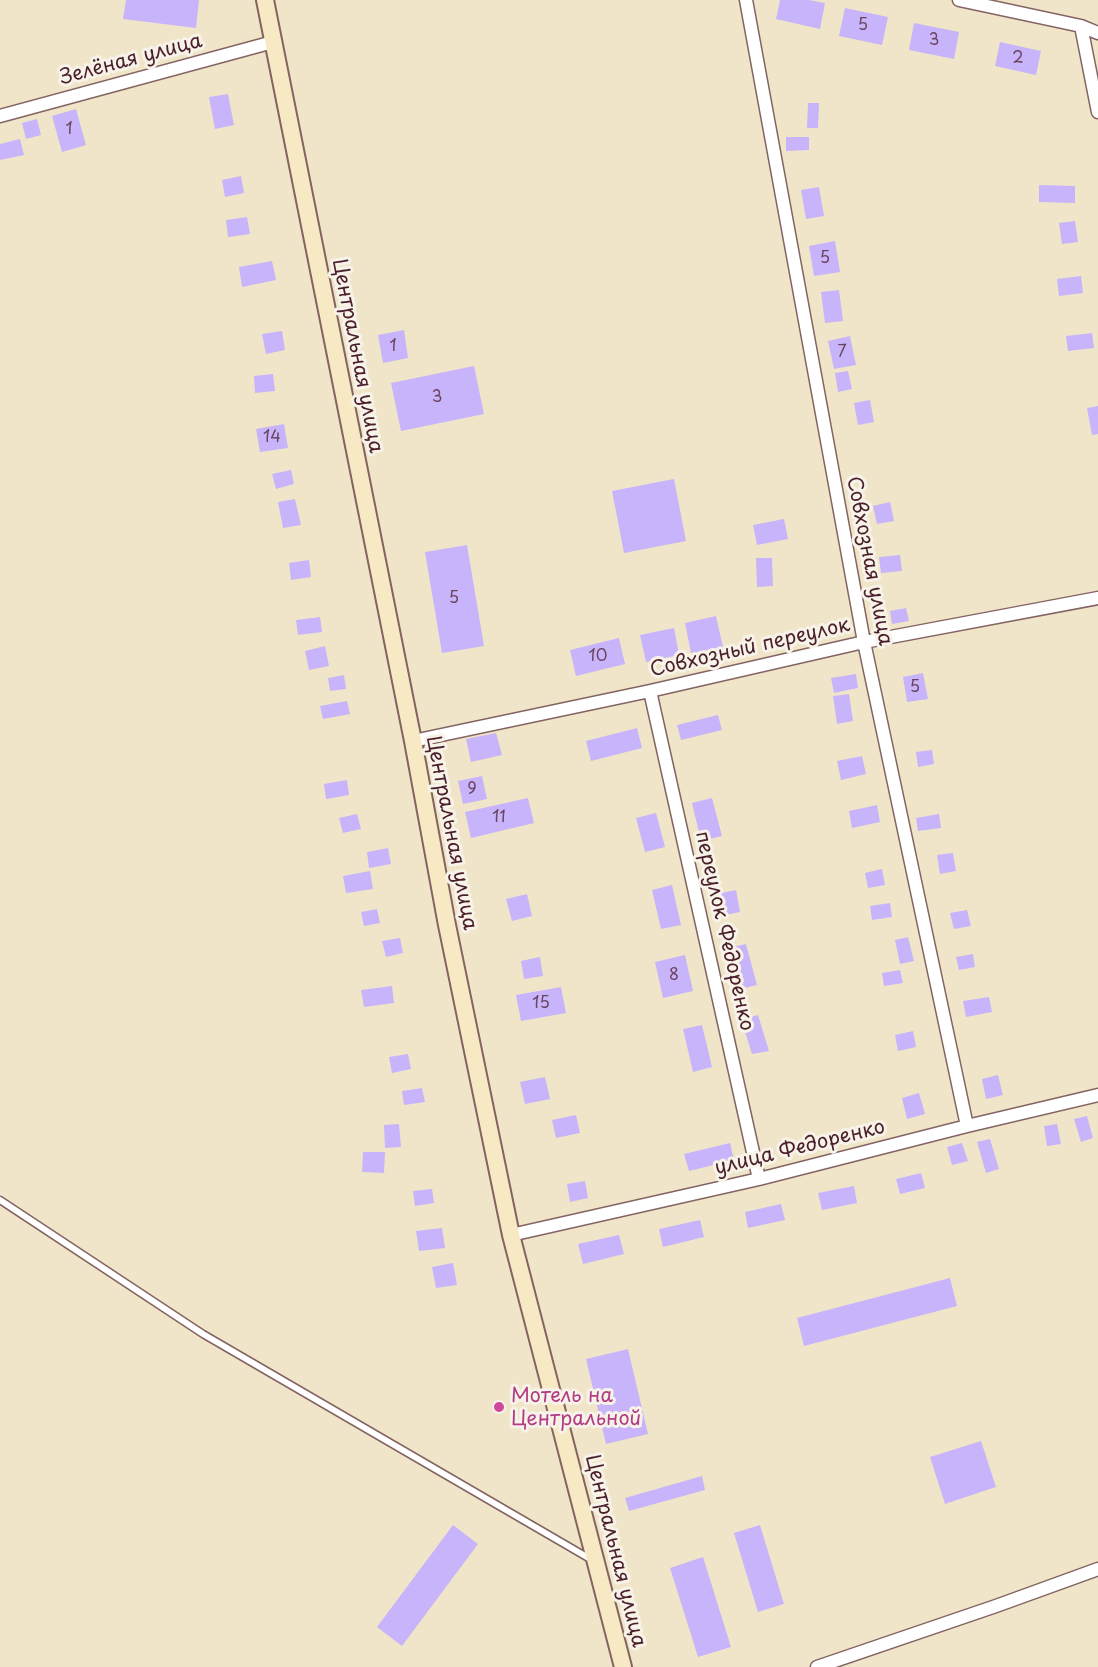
<!DOCTYPE html>
<meta charset="utf-8">
<style>
body{margin:0}
canvas{display:block;background:#f0e5c9}
</style>
<canvas width="1098" height="1667"></canvas>
<script>
const g = document.querySelector('canvas').getContext('2d');
g.lineJoin = 'round';
function paint(path, color) { g.fillStyle = color; g.fill(path, 'evenodd'); }
const poly = rows => new Path2D(rows.map(r => 'M' + r).join(''));
function strokePath(path, color, width, dash) { g.strokeStyle = color; g.lineWidth = width; g.lineCap = dash ? 'butt' : 'round'; g.setLineDash(dash || []); g.stroke(path); }
function label(font, color, halo, rows, align = 'center') {
  g.font = font + ' "Playpen Sans",sans-serif'; g.lineWidth = 6; g.setLineDash([]); g.textBaseline = 'middle'; g.strokeStyle = halo; g.fillStyle = color; for (const [text, x, y, turn = 0] of rows) {
    g.save(); g.translate(x, y); g.rotate((+turn || 0) * Math.PI / 180); g.textAlign = isNaN(turn) ? turn : align; if (halo) g.strokeText(text, 0, 0); g.fillText(text, 0, 0); g.restore();
  }
}
paint(poly([
 [126,0,199,0,196,28,123,19],
 [780,0,809,0,825,3,820,29,776,19],
 [845,8,888,17,882,45,839,36],
 [914,23,959,32,954,59,909,50],
 [1000,42,1041,51,1036,75,995,66],
 [228,94,234,125,215,129,209,97],
 [808,103,819,103,818,128,807,128],
 [76,109,86,145,62,152,52,116],
 [37,119,41,135,26,139,22,123],
 [786,137,809,137,809,150,786,151],
 [20,139,24,155,0,160,0,144],
 [241,176,244,193,225,197,222,180],
 [1039,185,1075,186,1075,203,1039,202],
 [819,187,824,216,806,219,801,190],
 [247,217,250,234,228,237,226,220],
 [1075,221,1078,242,1062,244,1059,223],
 [835,241,840,272,814,276,809,246],
 [272,261,276,280,242,287,239,267],
 [1081,276,1083,293,1059,296,1057,279],
 [839,290,843,321,825,323,821,292],
 [404,330,408,358,383,363,378,335],
 [282,331,285,350,266,354,262,334],
 [1092,333,1094,348,1068,351,1066,336],
 [850,336,856,365,834,369,828,341],
 [474,366,484,414,401,431,391,383],
 [848,371,852,389,838,392,835,373],
 [273,374,275,391,255,393,254,376],
 [870,400,874,422,858,425,854,403],
 [1098,406,1098,434,1092,435,1087,408],
 [284,424,288,448,260,452,256,429],
 [291,470,294,484,276,489,272,474],
 [674,479,686,541,624,553,612,491],
 [295,499,301,525,283,528,278,502],
 [890,502,894,521,877,524,873,506],
 [784,519,788,539,757,545,753,525],
 [467,545,484,646,442,653,425,552],
 [900,555,902,571,881,573,879,557],
 [756,558,772,558,773,586,757,587],
 [309,560,311,577,291,580,289,563],
 [906,608,909,621,892,624,890,611],
 [716,616,723,647,691,653,685,623],
 [320,617,322,632,298,635,296,620],
 [674,628,679,655,646,662,640,635],
 [619,638,625,664,576,676,570,650],
 [325,646,329,666,309,670,305,651],
 [923,673,928,699,907,702,903,677],
 [856,674,858,688,834,693,831,678],
 [344,675,346,689,330,691,328,678],
 [849,694,853,721,837,724,833,696],
 [347,701,350,714,323,719,320,706],
 [718,715,722,730,681,740,677,725],
 [637,728,642,748,591,761,586,741],
 [496,733,502,755,471,762,466,739],
 [932,750,934,764,918,767,916,752],
 [862,756,866,774,841,780,837,761],
 [482,776,487,799,463,804,458,781],
 [347,780,349,795,326,799,324,784],
 [528,798,534,823,471,838,465,812],
 [712,798,722,836,701,841,692,803],
 [877,805,880,822,852,828,849,811],
 [656,813,665,847,645,852,636,818],
 [357,814,361,829,343,833,339,818],
 [939,814,941,828,918,831,916,818],
 [388,848,391,864,369,868,367,852],
 [953,853,956,871,940,874,937,855],
 [882,869,885,885,868,888,865,873],
 [370,871,373,889,346,893,343,876],
 [672,885,681,925,661,929,652,890],
 [736,890,740,912,720,916,716,894],
 [527,894,532,916,512,921,506,899],
 [890,903,892,917,872,920,870,906],
 [377,909,380,923,364,926,361,912],
 [967,910,971,926,954,929,950,913],
 [908,937,914,961,900,964,895,940],
 [400,938,403,953,386,957,382,941],
 [746,944,757,985,736,990,725,949],
 [973,954,975,967,959,970,956,957],
 [685,955,693,991,663,998,655,962],
 [540,957,543,976,524,979,521,961],
 [900,970,903,983,884,986,882,973],
 [392,986,394,1003,364,1007,361,990],
 [561,987,566,1013,521,1021,516,995],
 [989,997,992,1012,966,1017,963,1001],
 [758,1015,769,1051,752,1054,741,1019],
 [702,1025,712,1067,693,1072,683,1029],
 [913,1031,916,1047,898,1051,895,1035],
 [408,1054,411,1069,392,1073,389,1057],
 [998,1075,1003,1095,986,1099,982,1079],
 [545,1077,550,1099,525,1104,520,1082],
 [422,1088,425,1102,404,1105,402,1091],
 [919,1093,925,1114,907,1119,902,1098],
 [576,1115,580,1133,556,1138,552,1120],
 [1087,1116,1093,1138,1081,1142,1074,1119],
 [399,1124,401,1147,385,1148,384,1125],
 [1057,1124,1061,1144,1047,1146,1044,1126],
 [990,1139,999,1169,986,1173,977,1142],
 [730,1143,734,1160,689,1171,684,1154],
 [962,1143,968,1161,952,1165,947,1147],
 [363,1152,385,1152,384,1173,362,1172],
 [921,1173,925,1188,900,1194,896,1179],
 [585,1181,588,1198,570,1202,567,1184],
 [854,1186,857,1203,822,1210,818,1193],
 [432,1189,434,1203,415,1206,413,1191],
 [781,1204,785,1220,748,1228,745,1212],
 [700,1220,704,1237,663,1247,659,1229],
 [442,1228,445,1248,419,1251,416,1231],
 [619,1235,624,1254,583,1264,578,1244],
 [453,1263,457,1285,436,1288,432,1267],
 [950,1278,957,1306,804,1346,797,1318],
 [628,1349,648,1434,606,1444,586,1359],
 [981,1441,996,1487,945,1504,930,1457],
 [702,1476,705,1490,629,1511,625,1498],
 [453,1525,478,1544,402,1646,377,1627],
 [760,1525,784,1604,758,1612,734,1533],
 [703,1557,731,1647,698,1657,670,1568]
]), '#c8b4fa');
const lane = poly([
 [0,1200,203,1334,592,1560]
]);
const street = poly([
 [746,0,864,642,967,1126],
 [959,0,1081,26,1098,33],
 [1081,26,1098,112],
 [0,116,273,42],
 [650,691,759,1179],
 [413,741,650,691,864,642,1098,598],
 [511,1235,759,1179,967,1126,1098,1095],
 [817,1667,996,1606,1098,1569]
]);
const secondary = poly([
 [265,0,413,741,447,925,511,1235,623,1667]
]);
strokePath(lane, '#846462', 9);
strokePath(street, '#846462', 15);
strokePath(secondary, '#846462', 20);
strokePath(lane, '#fff', 6);
strokePath(street, '#fff', 12);
strokePath(secondary, '#f7e9c3', 16);
for (const [x, y, r, color] of [
 [499,1407,6,"#d1479c"]
]) { const dot = new Path2D(); dot.arc(x, y, r, 0, 2 * Math.PI); g.fillStyle = color; g.fill(dot); strokePath(dot, '#f7f3e8', 2); }
label('16px', '#6a445f', null, [
 ["5",863,26],
 ["3",934,41],
 ["2",1018,59],
 ["1",69,130],
 ["5",825,259],
 ["1",393,347],
 ["7",842,353],
 ["3",437,398],
 ["14",272,438],
 ["5",454,599],
 ["10",598,657],
 ["5",915,688],
 ["9",472,790],
 ["11",499,818],
 ["8",674,976],
 ["15",541,1004]
]);
label('20px', '#4a1f2b', '#f7f3e8', [
 ["Зелёная улица",131,60,-15],
 ["Центральная улица",357,356,79],
 ["Совхозная улица",869,561,79],
 ["Совхозный переулок",750,648,-13],
 ["Центральная улица",451,833,79],
 ["переулок Федоренко",724,931,77],
 ["улица Федоренко",800,1148,-14],
 ["Центральная улица",615,1551,76]
]);
label('20px', '#b23c85', '#f7f3e8', [
 ["Мотель на",511,1396],
 ["Центральной",511,1419]
], 'left');
</script>
